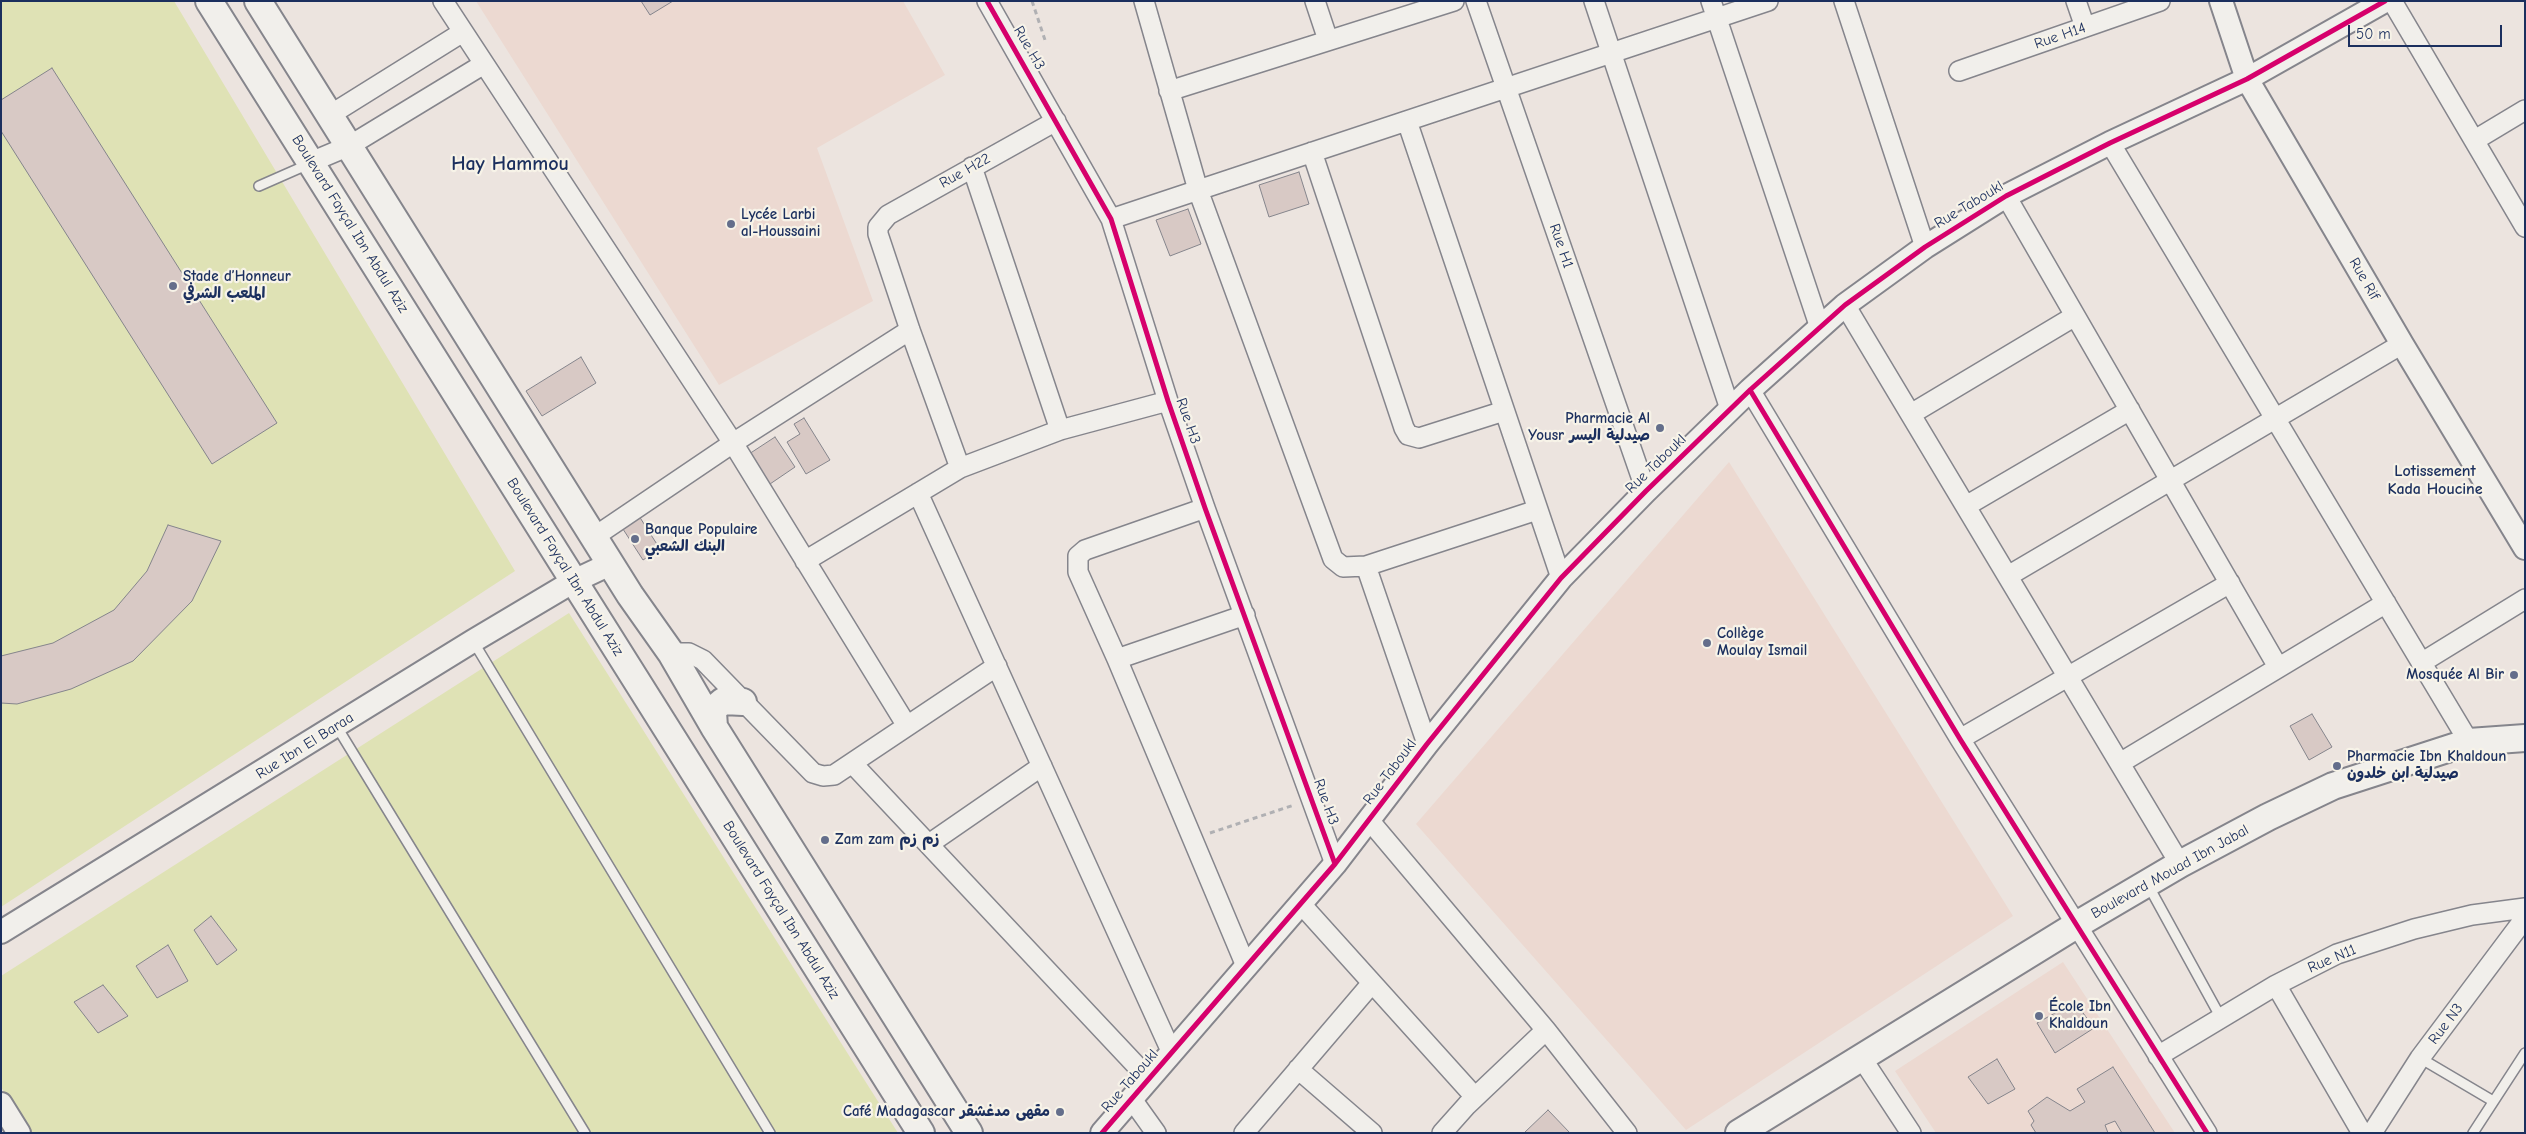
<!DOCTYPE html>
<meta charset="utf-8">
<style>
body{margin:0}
#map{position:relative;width:2526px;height:1134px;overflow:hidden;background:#ece4df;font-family:"Comic Neue",sans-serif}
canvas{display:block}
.frame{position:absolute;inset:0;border:2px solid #1b2f5e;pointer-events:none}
.scale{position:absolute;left:2348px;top:25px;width:154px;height:22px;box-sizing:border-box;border:2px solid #1b2f5e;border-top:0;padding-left:6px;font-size:15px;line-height:18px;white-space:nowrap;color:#1b2f5e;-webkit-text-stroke:4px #f7f3e8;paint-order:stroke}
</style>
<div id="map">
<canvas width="2526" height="1134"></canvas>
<div class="frame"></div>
<div class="scale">50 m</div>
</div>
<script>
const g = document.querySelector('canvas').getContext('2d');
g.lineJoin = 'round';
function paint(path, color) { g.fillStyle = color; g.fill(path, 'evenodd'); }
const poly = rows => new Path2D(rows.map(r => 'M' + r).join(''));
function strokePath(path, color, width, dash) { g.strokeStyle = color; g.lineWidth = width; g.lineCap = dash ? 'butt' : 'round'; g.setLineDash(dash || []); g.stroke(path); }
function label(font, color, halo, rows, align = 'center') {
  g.font = font + ' "Comic Neue","Playpen Sans Arabic",sans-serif'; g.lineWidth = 4.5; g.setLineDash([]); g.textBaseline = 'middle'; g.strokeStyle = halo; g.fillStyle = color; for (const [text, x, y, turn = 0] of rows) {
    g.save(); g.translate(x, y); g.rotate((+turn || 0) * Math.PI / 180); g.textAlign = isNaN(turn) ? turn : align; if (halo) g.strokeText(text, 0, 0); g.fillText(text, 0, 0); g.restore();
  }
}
paint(poly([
 [476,1,903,1,945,75,817,148,873,301,719,385],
 [1729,462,2013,916,1686,1130,1416,824],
 [2063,962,2175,1133,1936,1133,1895,1071]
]), '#ecd9d1');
paint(poly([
 [1,1,174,1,515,571,1,907],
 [569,613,898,1133,30,1133,1,1087,1,976]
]), '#dfe2b5');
const building = poly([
 [641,1,673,1,650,15,641,1],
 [52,68,277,423,212,464,1,131,1,100,52,68],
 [1299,172,1309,204,1269,217,1259,185,1299,172],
 [1188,209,1201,244,1170,256,1156,220,1188,209],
 [581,357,596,383,542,416,526,391,581,357],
 [804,418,830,460,806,474,787,442,800,434,794,424,804,418],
 [775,437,795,467,770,484,749,454,775,437],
 [639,516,660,549,643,560,621,526,639,516],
 [168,525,221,541,192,601,133,661,71,689,17,704,1,703,1,656,53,643,114,610,147,571,168,525],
 [2312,714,2332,747,2309,760,2290,726,2312,714],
 [211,916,237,950,217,965,194,930,211,916],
 [168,945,188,981,157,998,136,966,168,945],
 [103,985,128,1016,98,1033,74,1002,103,985],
 [2075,1002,2094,1028,2055,1053,2037,1023,2075,1002],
 [1997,1059,2015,1089,1988,1104,1968,1077,1997,1059],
 [2113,1067,2155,1133,2122,1133,2115,1121,2105,1125,2108,1133,2036,1133,2031,1125,2034,1121,2028,1111,2047,1097,2070,1111,2085,1102,2077,1089,2113,1067],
 [1548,1110,1570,1133,1524,1133,1548,1110]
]);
paint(building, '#d8c9c5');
strokePath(building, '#85858c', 1);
const service = poly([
 [259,186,309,164],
 [473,641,770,1133],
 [337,727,585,1133],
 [2148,885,2221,1018],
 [2420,1058,2493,1101],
 [2473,1133,2525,1053]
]);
const minor = poly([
 [443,1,733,443,907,726],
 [987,1,1111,219,1168,401,1205,508,1335,864],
 [1144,1,1198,190,1333,559,1343,567,1366,566,1537,510],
 [1315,1,1328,40],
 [1476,1,1646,491],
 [1594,1,1730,409],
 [1711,1,1820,328],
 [1844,1,1925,247],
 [2076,1,2085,27],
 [2392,1,2525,227],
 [1959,71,2160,1],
 [1169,91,1454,1],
 [330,115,463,32],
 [1407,121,1561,578],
 [2475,140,2525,110],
 [2110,143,2469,742],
 [1312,152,1404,428,1408,435,1419,438,1504,411],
 [311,162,349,146,484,64],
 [972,167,1060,430],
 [2006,196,2278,667],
 [1111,219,1768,1],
 [1845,305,2180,864],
 [1750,390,1960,739,2207,1133],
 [1911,414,2075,316],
 [960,468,910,330,878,234,878,227,888,215,1056,121],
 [918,493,1171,1051],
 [1966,506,2130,410],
 [1205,508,1085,550,1078,556,1078,572,1117,659,1246,966],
 [594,537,733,443,910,330],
 [805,561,960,468,1060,430,1168,401],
 [1366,566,1427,744],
 [2008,576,2402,344],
 [671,653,689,653,703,660,813,773,823,776,834,775,997,666],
 [1117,659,1245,615],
 [2421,663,2525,599],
 [1960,739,2230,583],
 [852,763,1148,1078],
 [2120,763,2386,603],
 [1369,820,1546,1030,1627,1133],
 [929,844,1042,766],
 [1301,904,1475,1097],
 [2276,985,2362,1133],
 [2158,1056,2276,985,2337,954,2414,929,2472,915,2525,908],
 [1861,1057,1911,1133],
 [1298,1069,1372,1133],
 [1131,1098,1156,1133],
 [1244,1133,1372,983],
 [1442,1133,1467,1105,1546,1030],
 [2372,1133,2420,1058,2525,918]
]);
const tertiary = poly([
 [2221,1,2247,79,2402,344,2525,548],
 [1,932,473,641,574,581,610,564],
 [1,1104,19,1133],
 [1102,1133,1335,864,1427,744,1561,578,1646,491,1750,390,1845,305,1925,247,2006,196,2110,143,2247,79,2385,1]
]);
const secondary = poly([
 [209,1,921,1133],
 [258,1,630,595,671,653,714,727,969,1133],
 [714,727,713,712,716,707,723,701,743,702],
 [1739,1133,2078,924,2180,864,2268,817,2333,786,2469,742,2525,738]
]);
strokePath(service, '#85858c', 12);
strokePath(minor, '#85858c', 22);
strokePath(tertiary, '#85858c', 26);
strokePath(secondary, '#85858c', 30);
strokePath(poly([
 [1032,1,1045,40],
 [1210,833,1294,805]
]), '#b0b0b3', 3, [5, 4]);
strokePath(service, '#f1efeb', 9);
strokePath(minor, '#f1efeb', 19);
strokePath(tertiary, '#f1efeb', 22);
strokePath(secondary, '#f1efeb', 26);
strokePath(poly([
 [987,1,1111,219,1168,401,1205,508,1335,864],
 [1750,390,1960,739,2207,1133],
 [1102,1133,1335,864,1427,744,1561,578,1646,491,1750,390,1845,305,1925,247,2006,196,2110,143,2247,79,2385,1]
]), '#d6006c', 5);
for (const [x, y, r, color] of [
 [731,224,5,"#646e8b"],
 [173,286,5,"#646e8b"],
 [1660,428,5,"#646e8b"],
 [635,539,5,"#646e8b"],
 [1707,643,5,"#646e8b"],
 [2514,675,5,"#646e8b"],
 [2337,766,5,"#646e8b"],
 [825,840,5,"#646e8b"],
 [2039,1016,5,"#646e8b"],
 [1060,1112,5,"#646e8b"]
]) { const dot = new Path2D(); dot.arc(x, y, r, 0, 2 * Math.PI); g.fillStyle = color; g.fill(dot); strokePath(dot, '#f7f3e8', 2); }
label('15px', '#1b2f5e', '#f7f3e8', [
 ["Rue H14",2060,36,-19],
 ["Rue H3",1029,48,60],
 ["Rue H22",965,171,-29],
 ["Rue Taboukl",1969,205,-31],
 ["Boulevard Fayçal Ibn Abdul Aziz",350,224,58],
 ["Rue H1",1561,246,71],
 ["Rue Rif",2364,279,60],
 ["Rue H3",1188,421,71],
 ["Rue Taboukl",1656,464,-44],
 ["Boulevard Fayçal Ibn Abdul Aziz",565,567,58],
 ["Rue Ibn El Baraa",305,746,-32],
 ["Rue Taboukl",1390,772,-53],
 ["Rue H3",1326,802,70],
 ["Boulevard Mouad Ibn Jabal",2170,872,-29],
 ["Boulevard Fayçal Ibn Abdul Aziz",781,910,58],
 ["Rue N11",2332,959,-23],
 ["Rue N3",2446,1024,-53],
 ["Rue Taboukl",1130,1081,-49]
]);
label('bold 15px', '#1b2f5e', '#f7f3e8', [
 ["Lycée Larbi",741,215],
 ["al-Houssaini",741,232],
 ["Stade d’Honneur",183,277],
 ["الملعب الشرفي",183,294],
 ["Pharmacie Al",1650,419,"right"],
 ["Yousr صيدلية اليسر",1650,436,"right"],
 ["Banque Populaire",645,530],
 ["البنك الشعبي",645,547],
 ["Collège",1717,634],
 ["Moulay Ismail",1717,651],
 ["Mosquée Al Bir",2504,675,"right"],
 ["Pharmacie Ibn Khaldoun",2347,757],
 ["صيدلية ابن خلدون",2347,774],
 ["Zam zam زم زم",835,840],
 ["École Ibn",2049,1007],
 ["Khaldoun",2049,1024],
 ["Café Madagascar مقهى مدغشقر",1050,1112,"right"]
], 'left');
label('bold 16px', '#1b2f5e', '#f7f3e8', [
 ["Lotissement",2435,471],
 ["Kada Houcine",2435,489]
]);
label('bold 20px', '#1b2f5e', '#f7f3e8', [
 ["Hay Hammou",510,164]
]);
</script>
